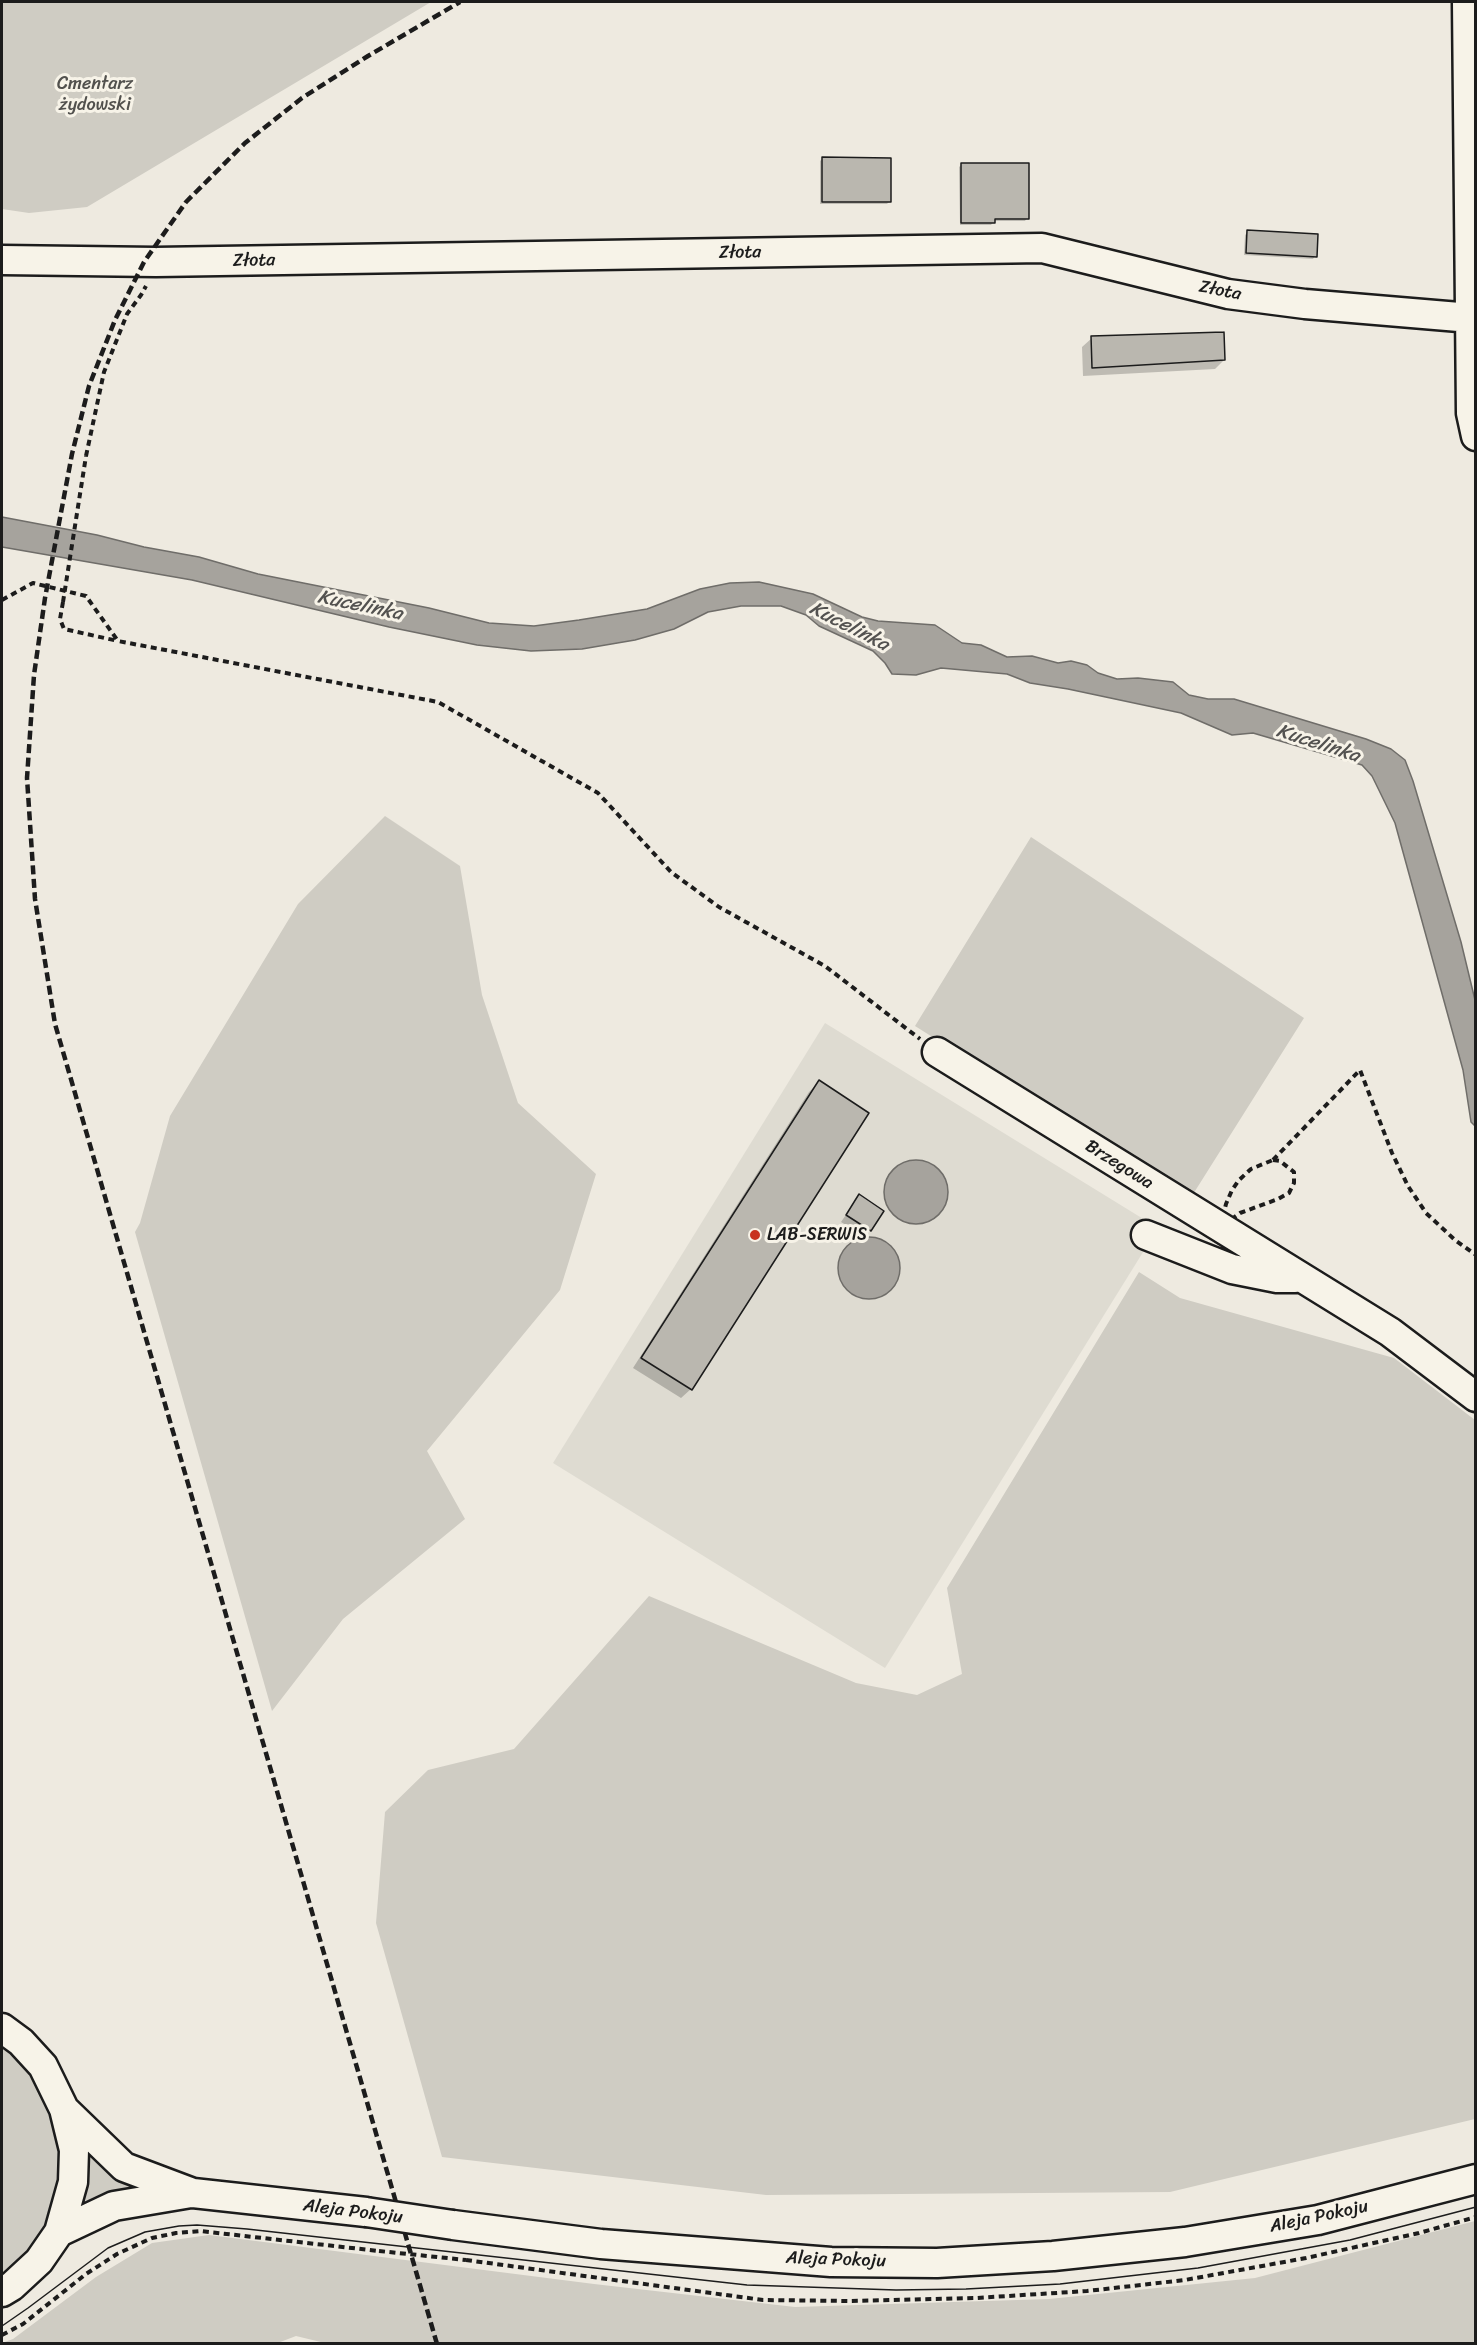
<!DOCTYPE html>
<meta charset="utf-8">
<style>
body{margin:0}
#map{position:relative;width:1477px;height:2345px;overflow:hidden;background:#eeeae0;font-family:Sriracha,sans-serif}
canvas{display:block}
.frame{position:absolute;inset:0;border:3px solid #1c1c1c;pointer-events:none}
</style>
<div id="map">
<canvas width="1477" height="2345"></canvas>
<div class="frame"></div>
</div>
<script>
const g = document.querySelector('canvas').getContext('2d');
g.lineJoin = 'round';
function paint(path, color) { g.fillStyle = color; g.fill(path, 'evenodd'); }
const poly = rows => new Path2D(rows.map(r => 'M' + r).join(''));
function strokePath(path, color, width, dash) { g.strokeStyle = color; g.lineWidth = width; g.lineCap = dash ? 'butt' : 'round'; g.setLineDash(dash || []); g.stroke(path); }
function label(font, color, halo, rows, align = 'center') {
  g.font = font + ' Sriracha,sans-serif'; g.lineWidth = 6; g.setLineDash([]); g.textBaseline = 'middle'; g.strokeStyle = halo; g.fillStyle = color; for (const [text, x, y, turn = 0] of rows) {
    g.save(); g.translate(x, y); g.rotate((+turn || 0) * Math.PI / 180); g.textAlign = isNaN(turn) ? turn : align; if (halo) g.strokeText(text, 0, 0); g.fillText(text, 0, 0); g.restore();
  }
}
paint(poly([
 [825,1023,1158,1228,885,1668,553,1463]
]), '#dedbd1');
paint(poly([
 [2,2,431,2,87,207,29,213,2,209],
 [385,816,460,866,482,995,518,1103,596,1174,560,1290,427,1451,465,1519,343,1619,272,1711,135,1232,140,1223,170,1116,298,904],
 [1031,837,1304,1018,1190,1199,915,1026],
 [1139,1272,1180,1298,1394,1358,1475,1420,1475,2119,1170,2192,766,2195,442,2157,376,1923,385,1812,428,1770,514,1749,649,1596,856,1683,917,1695,962,1674,947,1588],
 [2,2045,40,2083,57,2134,62,2166,43,2228,30,2250,2,2277],
 [90,2153,146,2186,83,2211],
 [1475,2221,1475,2343,329,2344,296,2336,275,2344,2,2343,13,2339,96,2277,152,2243,209,2235,594,2284,795,2307,1049,2299,1255,2278]
]), '#cfccc3');
const water = poly([
 [2,517,97,535,144,547,199,557,258,574,429,608,489,623,534,626,579,620,647,609,700,589,730,583,759,582,813,594,862,617,878,621,935,625,962,643,981,645,1007,657,1032,656,1058,663,1071,661,1087,665,1098,673,1117,679,1138,678,1173,682,1189,695,1208,699,1234,699,1366,739,1391,749,1405,760,1413,781,1461,942,1475,1000,1475,1126,1471,1122,1463,1070,1395,823,1372,776,1362,765,1253,733,1232,735,1181,713,1068,689,1030,683,1007,674,941,668,916,675,892,674,885,663,873,651,819,626,806,615,781,606,741,606,708,612,674,629,635,640,582,649,531,651,477,645,389,627,192,580,2,547,2,517],
 '884 1192a32 32 0 1 1 64 0a32 32 0 1 1-64 0Z',
 '838 1268a31 31 0 1 1 62 0a31 31 0 1 1-62 0Z'
]);
paint(water, '#a6a39d');
strokePath(water, '#6f6d69', 1.5);
paint(poly([
 [822,159,889,202,887,204,820,204,820,161],
 [962,164,1027,218,1025,221,994,221,991,225,960,225,959,167],
 [1248,232,1315,256,1313,259,1244,255,1245,235],
 [1092,338,1224,360,1215,369,1083,376,1082,347],
 [819,1082,691,1389,681,1398,633,1368,809,1092],
 [859,1196,870,1230,864,1236,841,1222]
]), '#0003');
const building = poly([
 [822,157,891,158,891,202,822,202,822,157],
 [961,163,1029,163,1029,219,995,219,995,223,961,223,961,163],
 [1247,230,1318,234,1317,257,1246,253,1247,230],
 [1224,332,1225,360,1092,368,1091,336,1224,332],
 [819,1080,869,1113,692,1390,641,1358,819,1080],
 [859,1194,884,1211,871,1231,846,1215,859,1194]
]);
paint(building, '#bab7af');
strokePath(building, '#1c1c1c', 1.5);
const minor = poly([
 [1467,2,1471,413,1476,436],
 [2,260,156,262,1042,248,1228,294,1305,304,1471,318],
 [937,1052,1390,1332,1476,1397],
 [1146,1235,1232,1269,1277,1278,1295,1278],
 [2,2028,21,2042,43,2066,64,2109,74,2150,73,2182,59,2232,39,2261,12,2286,2,2292],
 [64,2109,124,2167,193,2193,366,2212],
 [453,2225,601,2244,831,2262,937,2263,1053,2256,1185,2242,1318,2220,1476,2179],
 [59,2232,114,2206,191,2193]
]);
strokePath(minor, '#1c1c1c', 33);
strokePath(poly([
 [86,456,104,372,127,314,141,295,146,286],
 [2,600,33,583,86,596,118,641,438,702,598,793,671,872,719,907,825,966,920,1039],
 [63,602,60,619,64,629,118,641],
 [1273,1160,1360,1070,1392,1153,1408,1186,1426,1213,1455,1240,1476,1255],
 [1273,1160,1280,1161,1294,1172,1294,1183,1289,1193,1278,1199,1240,1213,1220,1228,1226,1204,1232,1190,1239,1180,1251,1169,1273,1160],
 [466,2260,763,2300,849,2301,976,2298,1087,2291,1185,2280,1306,2258,1419,2233,1476,2217],
 [2,2335,23,2324,86,2274,117,2254,152,2238,176,2233,200,2231,379,2251]
]), '#1c1c1c', 4, [6, 4.5]);
strokePath(minor, '#f7f3e8', 28);
strokePath(poly([
 [2,2326,28,2308,108,2248,145,2232,179,2226,197,2225,247,2229,747,2285,896,2290,966,2289,1060,2284,1198,2268,1350,2240,1476,2207]
]), '#1c1c1c', 1.5);
strokePath(poly([
 [437,2344,55,1024,35,899,27,778,34,675,45,598,72,454,89,386,115,320,144,262,186,202,245,143,302,98,368,56,460,2]
]), '#1c1c1c', 4.5, [9, 4.5]);
const minorBridge = poly([
 [366,2212,453,2225]
]);
strokePath(minorBridge, '#1c1c1c', 33, []);
strokePath(poly([
 [63,602,86,456],
 [379,2251,466,2260]
]), '#1c1c1c', 4, [6, 4.5]);
strokePath(minorBridge, '#f7f3e8', 28);
for (const [x, y, r, color] of [
 [755,1235,6,"#c8321e"]
]) { const dot = new Path2D(); dot.arc(x, y, r, 0, 2 * Math.PI); g.fillStyle = color; g.fill(dot); strokePath(dot, '#f7f3e8', 2); }
label('18px', '#52514e', '#f7f3e8', [
 ["Cmentarz",95,84],
 ["żydowski",95,105]
]);
label('18px', '#1c1c1c', '#f7f3e8', [
 ["Złota",740,253,-1],
 ["Złota",254,261,-1],
 ["Złota",1220,291,11],
 ["Brzegowa",1119,1165,32],
 ["Aleja Pokoju",353,2212,7],
 ["Aleja Pokoju",1319,2217,-12],
 ["Aleja Pokoju",836,2260,2]
]);
label('18px', '#1c1c1c', '#f7f3e8', [
 ["LAB-SERWIS",767,1235]
], 'left');
label('italic 20px', '#535250', '#f7f3e8', [
 ["Kucelinka",360,606,12],
 ["Kucelinka",849,627,27],
 ["Kucelinka",1318,744,18]
]);
</script>
